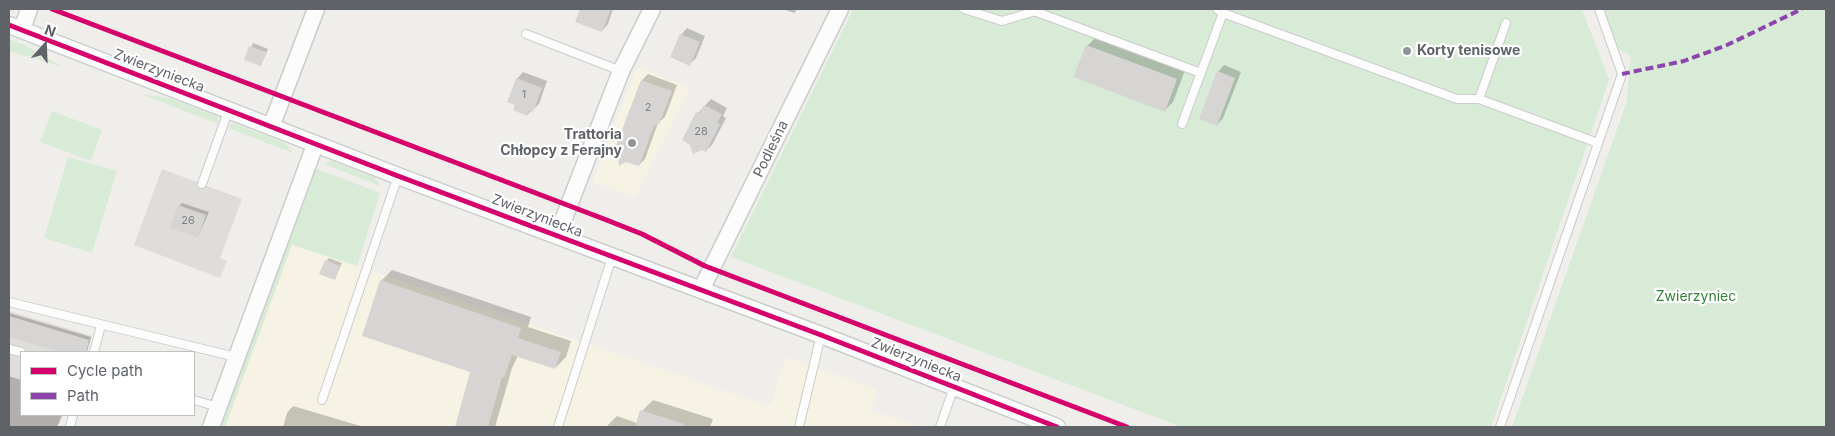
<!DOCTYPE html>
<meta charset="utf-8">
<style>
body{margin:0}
#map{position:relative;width:1835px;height:436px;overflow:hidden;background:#efeeea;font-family:Inter,sans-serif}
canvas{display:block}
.frame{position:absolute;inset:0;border:10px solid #5f6368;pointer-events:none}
.legend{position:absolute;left:20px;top:351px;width:175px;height:65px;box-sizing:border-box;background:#fff;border:1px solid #bfc1c3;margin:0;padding:6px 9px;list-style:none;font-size:15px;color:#5f6368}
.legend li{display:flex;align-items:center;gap:10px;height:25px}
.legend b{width:25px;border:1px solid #bfc1c3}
.north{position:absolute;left:20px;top:20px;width:50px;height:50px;-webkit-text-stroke:4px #fff;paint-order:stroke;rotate:20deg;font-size:14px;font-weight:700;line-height:20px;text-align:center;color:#5f6368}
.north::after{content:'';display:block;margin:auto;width:18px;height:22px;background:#5f6368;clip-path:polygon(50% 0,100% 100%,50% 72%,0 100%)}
</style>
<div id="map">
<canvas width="1835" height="436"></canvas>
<div class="frame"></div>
<ul class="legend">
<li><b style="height:6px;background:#d6006c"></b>Cycle path</li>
<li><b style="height:6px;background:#8e44ad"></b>Path</li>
</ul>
<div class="north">N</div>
</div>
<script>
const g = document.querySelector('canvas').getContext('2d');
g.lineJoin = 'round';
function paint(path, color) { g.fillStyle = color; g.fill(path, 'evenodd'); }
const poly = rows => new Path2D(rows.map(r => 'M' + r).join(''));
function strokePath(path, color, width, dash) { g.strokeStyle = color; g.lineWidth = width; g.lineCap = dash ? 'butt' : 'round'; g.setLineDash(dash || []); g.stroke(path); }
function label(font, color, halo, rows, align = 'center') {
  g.font = font + ' Inter,sans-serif'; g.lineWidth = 4.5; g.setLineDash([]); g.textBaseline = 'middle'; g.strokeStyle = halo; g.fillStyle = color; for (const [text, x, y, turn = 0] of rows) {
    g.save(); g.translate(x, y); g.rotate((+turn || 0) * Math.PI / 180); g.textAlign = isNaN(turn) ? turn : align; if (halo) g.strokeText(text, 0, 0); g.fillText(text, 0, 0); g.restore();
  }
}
paint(poly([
 [637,67,690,88,635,198,593,182],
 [292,244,770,406,786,357,877,390,871,411,922,427,225,427]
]), '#f7f3e4');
paint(poly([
 [162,169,242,199,220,258,227,261,220,278,134,245],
 [9,311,92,336,86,352,21,352,21,415,63,415,58,427,9,427]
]), '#dfddda');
paint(poly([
 [853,9,1582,9,1609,80,1491,427,1182,427,731,257],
 [1596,9,1826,9,1826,427,1512,427,1626,104,1631,57,1611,43],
 [9,39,23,44,63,67,9,51],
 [141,94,172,99,218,117,218,124],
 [52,111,102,130,91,161,40,142],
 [232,123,285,143,293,153,228,128],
 [68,157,117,171,92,253,44,238],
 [331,161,375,177,380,186,324,164],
 [317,169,380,193,357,266,292,245,225,427,219,427,313,174]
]), '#d8ebd6');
paint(poly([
 [581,9,613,9,608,24,602,31,577,21],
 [783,9,798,9,794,13],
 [687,28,705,36,696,58,690,64,681,35],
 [1096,37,1185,70,1173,102,1164,111,1087,46],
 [253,43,268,49,261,65,246,59],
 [1224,65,1241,72,1223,118,1217,125,1218,72],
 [523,72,547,81,539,104,527,115,517,79],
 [648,74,677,85,665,117,658,123,645,159,639,165,642,80],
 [711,99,727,108,723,116,726,118,712,145,706,151,698,113],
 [182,203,209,212,198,237,179,206],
 [329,258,342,263,335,279,326,261],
 [392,270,531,317,528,327,571,341,566,357,555,368,518,356,512,368,495,427,456,427,472,372,381,281],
 [9,313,91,337,87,352,65,352,9,336],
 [9,376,21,380,21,415,62,415,57,427,9,427],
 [653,400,713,419,710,427,606,427,617,416,637,423,642,411],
 [293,406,364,427,283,427,287,413]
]), '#0003');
paint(poly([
 [580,9,611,9,602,32,575,22],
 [680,34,700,42,690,66,670,57],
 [1086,45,1177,79,1165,112,1073,77],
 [249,46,266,52,261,66,244,60],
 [1217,71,1235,78,1217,126,1199,119],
 [516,78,542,88,533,112,529,111,527,116,513,110,515,105,507,102],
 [641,80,672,91,659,124,654,126,639,166,626,162,619,166,618,159,612,156],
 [704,105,722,114,717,123,720,124,706,152,702,150,693,154,690,145,682,140,696,112,699,114],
 [178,205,206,215,198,238,170,228],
 [325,260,340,266,335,280,319,274],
 [380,280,521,328,518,338,561,352,555,369,512,355,504,378,502,377,488,427,455,427,470,372,362,336],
 [9,316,89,340,86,352,61,352,9,337],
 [640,410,684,424,684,427,635,427]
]), '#d6d5d3');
const service = poly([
 [964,9,1002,21,1039,10],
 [1034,11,1201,73],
 [1223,13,1457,99,1479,99,1506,23],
 [526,34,621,71],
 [1479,99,1598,143],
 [1182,124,1223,13,1217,9],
 [202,184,229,109],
 [9,302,236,357],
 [9,349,21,352],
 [94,352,101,325],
 [194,400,218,407],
 [322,400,398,176],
 [70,427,73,415],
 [558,427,612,257],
 [799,427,821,335],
 [940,427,954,387],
 [1500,427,1622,74,1599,9]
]);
const minor = poly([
 [9,25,398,176,821,335,1057,427],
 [22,30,29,9],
 [271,127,316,9],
 [557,236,621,71,652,9],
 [701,290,840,9],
 [211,427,315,145]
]);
strokePath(service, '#cbcccc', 10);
strokePath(minor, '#cbcccc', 19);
strokePath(service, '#fdfcfc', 8);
strokePath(minor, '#fdfcfc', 16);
strokePath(poly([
 [1622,74,1684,61,1727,45,1802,9]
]), '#8e44ad', 4, [8, 4]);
strokePath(poly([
 [52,9,604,219,642,234,705,266,1127,427],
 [9,25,398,176,821,335,1057,427]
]), '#d6006c', 5);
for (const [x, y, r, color] of [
 [1407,51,5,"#919496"],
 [632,143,5,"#919496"]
]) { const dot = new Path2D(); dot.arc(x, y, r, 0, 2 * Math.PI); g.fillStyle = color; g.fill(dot); strokePath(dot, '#fff', 2); }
label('11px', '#7e8184', null, [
 ["1",524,95],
 ["2",648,108],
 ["28",701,132],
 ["26",188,221]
]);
label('bold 14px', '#5f6368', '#fff', [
 ["Korty tenisowe",1417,51],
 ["Trattoria",622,135,"right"],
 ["Chłopcy z Ferajny",622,151,"right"]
], 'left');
label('14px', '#5f6368', '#fff', [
 ["Zwierzyniecka",159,71,21],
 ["Podleśna",771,149,-64],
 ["Zwierzyniecka",537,216,21],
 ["Zwierzyniecka",916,360,22]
]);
label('14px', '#348238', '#fff', [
 ["Zwierzyniec",1696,297]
]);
</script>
